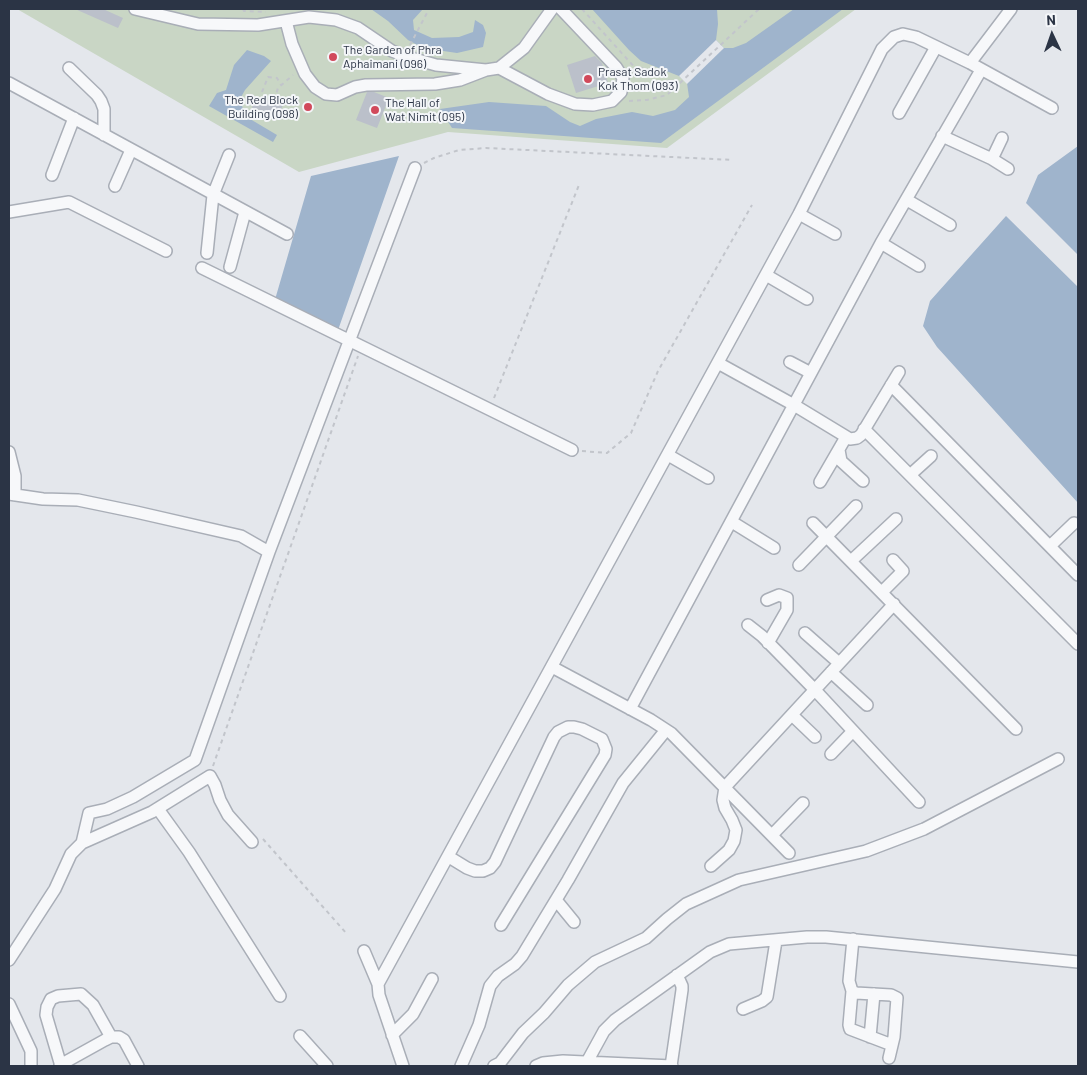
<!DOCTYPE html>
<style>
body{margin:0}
#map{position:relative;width:1087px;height:1075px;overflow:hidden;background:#e4e7ec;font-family:Barlow,sans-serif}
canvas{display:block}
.frame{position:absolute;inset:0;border:10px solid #2b3445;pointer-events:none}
.north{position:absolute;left:1027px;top:10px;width:50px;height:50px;-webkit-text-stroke:4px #f4f6f9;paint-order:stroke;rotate:357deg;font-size:14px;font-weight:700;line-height:20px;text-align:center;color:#2b3445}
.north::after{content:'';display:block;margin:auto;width:18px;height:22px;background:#2b3445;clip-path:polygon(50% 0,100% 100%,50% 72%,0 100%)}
</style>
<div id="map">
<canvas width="1087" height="1075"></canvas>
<div class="frame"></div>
<div class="north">N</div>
</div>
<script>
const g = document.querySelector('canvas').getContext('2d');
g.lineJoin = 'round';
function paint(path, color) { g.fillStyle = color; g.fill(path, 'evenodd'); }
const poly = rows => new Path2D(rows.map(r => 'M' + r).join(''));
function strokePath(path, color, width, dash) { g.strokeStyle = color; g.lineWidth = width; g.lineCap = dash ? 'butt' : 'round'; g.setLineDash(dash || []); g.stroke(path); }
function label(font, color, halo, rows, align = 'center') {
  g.font = font + ' Barlow,sans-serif'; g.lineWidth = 4; g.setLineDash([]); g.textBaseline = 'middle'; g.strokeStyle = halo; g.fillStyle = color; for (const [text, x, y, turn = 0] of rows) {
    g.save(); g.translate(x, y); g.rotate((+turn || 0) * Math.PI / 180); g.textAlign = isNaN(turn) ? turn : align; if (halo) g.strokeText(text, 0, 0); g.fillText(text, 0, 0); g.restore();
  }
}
paint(poly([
 [17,9,856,9,667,148,448,132,299,172]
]), '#c9d6c5');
paint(poly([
 [371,9,423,9,413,20,414,30,432,38,459,37,473,32,475,20,483,25,486,33,483,47,457,53,423,48,408,40,388,21],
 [592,9,717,9,718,24,716,40,724,48,733,48,746,43,794,9,843,9,661,143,452,128,440,109,489,102,546,106,570,122,580,126,596,119,632,112,653,116,675,110,689,97,687,83,679,76,641,61,629,50],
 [247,50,264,56,271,61,245,90,240,99,245,116,277,135,273,142,209,106,217,93,226,90,234,65],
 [1078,146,1078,255,1026,203,1038,175],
 [399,156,337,333,274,303,311,176],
 [1006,216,1078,287,1078,503,937,347,923,326,930,301]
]), '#9fb4cc');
paint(poly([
 [716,40,724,48,687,84,679,76]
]), '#e4e7ec');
paint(poly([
 [75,9,103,9,123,18,118,28],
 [595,56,602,63,608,83,576,93,567,65],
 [367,92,374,92,389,98,377,128,356,120],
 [255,96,283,104,280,115,252,108]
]), '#bbc0ca');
const minor = poly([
 [135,9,198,24,258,25,309,17,336,20,358,28,392,51,411,58,436,65,486,70],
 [286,21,292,44,305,74,315,87,326,94,337,95,355,87,366,85,435,84,460,80,486,70,499,68,524,48,552,9],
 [970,63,1011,9],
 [69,68,97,95,101,101,104,109,104,135],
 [499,68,548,94,575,104,593,105,612,101,621,92,623,78,616,67,561,9],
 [9,83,287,234],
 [899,113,936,47],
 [942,136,992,159,1008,169],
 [992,159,1002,138],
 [52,175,74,118],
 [115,186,131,150],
 [907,200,950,225],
 [9,212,69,202,166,251],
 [799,214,835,234],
 [881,243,919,266],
 [207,253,213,195,229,155],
 [230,267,245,212],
 [202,268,572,450],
 [766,275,807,299],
 [790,362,811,373],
 [718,363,794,405,850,439,857,438,861,435,899,372],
 [891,385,1078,575],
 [864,429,1078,644],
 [846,437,820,482,839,450,841,461,863,481],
 [9,452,15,476,15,495],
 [668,455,708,478],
 [910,475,931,456],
 [9,494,43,499,78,500,136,512,241,536,269,552],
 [732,522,774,548],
 [813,523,1016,729],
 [1050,546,1074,523],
 [851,561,896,519],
 [799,565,856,506],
 [882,592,903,571,893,560],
 [767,600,779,595,787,598,787,610,768,643],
 [748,625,762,636,815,690,919,802],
 [805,633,839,663],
 [552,667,651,720,671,733,789,853],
 [831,672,867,705],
 [630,709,881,243,981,70],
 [792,715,815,737],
 [831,754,853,731],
 [158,809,189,852,280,996],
 [772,835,803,803],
 [82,843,89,813,107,809,133,797,195,760,269,552,415,168],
 [449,857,467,868,475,871,483,871,490,868,495,862,554,737,558,732,568,727,574,727,582,729,602,739,606,749,605,755,501,925],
 [711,866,729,850,734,841,736,830,732,820,725,808,723,800,725,787,894,604],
 [556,900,574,922],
 [853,939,849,981,852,991,856,993,891,995,897,998,894,1037,889,1058],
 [364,951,378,984],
 [9,960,55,889,71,854,82,843,152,812,210,776,215,785,220,800,228,815,252,842],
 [852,991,849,1025,850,1029,892,1045],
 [9,1004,31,1051,31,1066],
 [743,1009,762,1001,767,997,776,941],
 [392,1035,413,1014,432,979],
 [300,1036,327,1066],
 [870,1037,874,994],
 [587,1062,604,1031,615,1020,710,952,729,944,807,937,826,937,1078,962],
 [60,1065,105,1040,111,1037,119,1037,124,1040,138,1066],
 [61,1066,46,1015,47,1007,51,999,58,996,81,994,93,1005,111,1037],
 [403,1066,379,995,378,984,799,214,882,49,894,37,903,34,916,37,970,63,1052,108],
 [461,1066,479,1025,490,986,498,976,515,964,522,956,568,880,623,783,666,730],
 [494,1066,500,1063,523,1033,544,1013,568,985,595,962,646,938,667,919,686,904,739,880,866,851,924,829,1058,759],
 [536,1066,543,1063,563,1061,672,1066],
 [671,1066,682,990,682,986,677,975]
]);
strokePath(minor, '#a9aeb7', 14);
strokePath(poly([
 [243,9,244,11,266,12],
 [582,9,637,70],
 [410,45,429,9],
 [632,72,641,68,656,72,667,78,674,88],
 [262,92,268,77,277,78,281,85],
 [274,100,278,88,293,75],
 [629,101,647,100,667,95,759,9],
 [424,163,434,158,459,150,486,148,733,160],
 [494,398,579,185],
 [582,451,607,453,631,433,658,371,752,205],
 [213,766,358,356],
 [263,839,346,933]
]), '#c2c5cb', 2, [4, 4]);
strokePath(minor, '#f7f8fa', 11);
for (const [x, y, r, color] of [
 [333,57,5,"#d1495b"],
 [588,79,5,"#d1495b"],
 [308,107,5,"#d1495b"],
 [375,110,5,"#d1495b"]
]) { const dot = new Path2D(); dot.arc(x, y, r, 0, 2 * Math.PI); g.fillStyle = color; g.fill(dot); strokePath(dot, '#f4f6f9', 2); }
label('12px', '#2b3445', '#f4f6f9', [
 ["The Garden of Phra",343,50],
 ["Aphaimani (096)",343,64],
 ["Prasat Sadok",598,72],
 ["Kok Thom (093)",598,86],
 ["The Red Block",298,100,"right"],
 ["Building (098)",298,114,"right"],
 ["The Hall of",385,103],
 ["Wat Nimit (095)",385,117]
], 'left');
</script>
